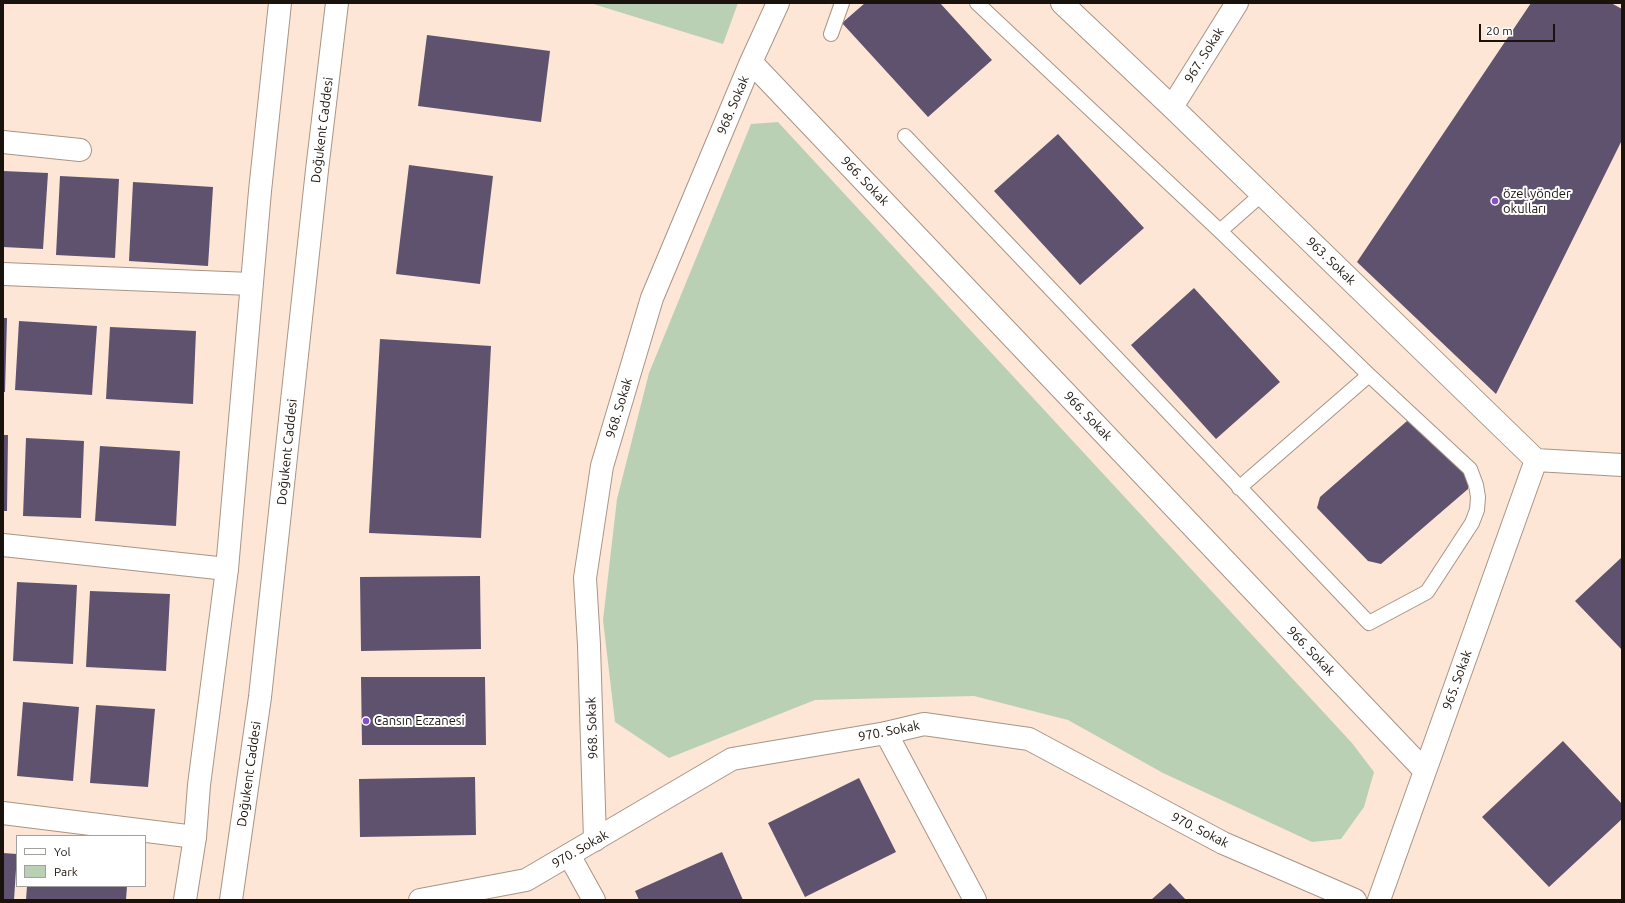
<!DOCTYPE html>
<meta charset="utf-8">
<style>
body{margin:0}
#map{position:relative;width:1625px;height:903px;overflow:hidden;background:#fde6d6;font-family:Ubuntu,sans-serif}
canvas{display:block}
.frame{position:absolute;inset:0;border:4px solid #1a130d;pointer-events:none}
.legend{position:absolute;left:16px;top:835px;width:130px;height:52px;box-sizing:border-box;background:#fff;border:1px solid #a3a19e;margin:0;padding:5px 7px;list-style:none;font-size:12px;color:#1a130d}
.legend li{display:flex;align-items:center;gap:8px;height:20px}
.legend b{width:20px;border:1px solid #a3a19e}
.scale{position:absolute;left:1479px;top:24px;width:76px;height:18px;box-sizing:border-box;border:2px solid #1a130d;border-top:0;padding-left:5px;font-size:12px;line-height:14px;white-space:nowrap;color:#1a130d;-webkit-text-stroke:3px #fff;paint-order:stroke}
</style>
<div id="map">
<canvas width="1625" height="903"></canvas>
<div class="frame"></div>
<ul class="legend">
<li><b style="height:5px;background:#fff"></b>Yol</li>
<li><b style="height:11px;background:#bad0b5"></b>Park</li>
</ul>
<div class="scale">20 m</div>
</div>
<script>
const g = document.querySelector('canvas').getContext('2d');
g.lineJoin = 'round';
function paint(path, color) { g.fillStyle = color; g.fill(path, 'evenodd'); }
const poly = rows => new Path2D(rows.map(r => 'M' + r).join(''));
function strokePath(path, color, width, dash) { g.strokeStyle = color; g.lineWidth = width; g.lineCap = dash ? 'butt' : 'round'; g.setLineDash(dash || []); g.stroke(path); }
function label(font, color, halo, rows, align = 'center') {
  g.font = font + ' Ubuntu,sans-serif'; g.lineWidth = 4; g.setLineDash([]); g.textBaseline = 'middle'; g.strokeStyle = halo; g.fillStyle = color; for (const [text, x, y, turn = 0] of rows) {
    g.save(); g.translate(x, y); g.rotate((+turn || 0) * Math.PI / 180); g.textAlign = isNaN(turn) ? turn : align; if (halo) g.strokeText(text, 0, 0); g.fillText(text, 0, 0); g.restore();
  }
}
paint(poly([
 [590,3,738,3,723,44],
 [778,122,1352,743,1374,772,1364,807,1341,839,1312,842,1163,773,1068,720,974,696,815,700,669,758,615,722,603,620,617,499,649,373,751,124]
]), '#bad0b5');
paint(poly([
 [865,3,940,3,992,60,928,117,842,23],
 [1531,3,1611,3,1622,9,1622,140,1496,394,1357,262],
 [427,35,550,51,541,122,418,106],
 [1058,134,1144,228,1080,285,994,191],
 [409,165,493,176,480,284,396,274],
 [3,171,48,173,43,249,3,247],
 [60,176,119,179,115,258,56,255],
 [133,182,213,187,208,266,129,261],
 [1194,288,1280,382,1216,439,1131,345],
 [3,318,7,318,5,392,3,392],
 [19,321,97,326,92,395,15,390],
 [110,327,196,331,193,404,106,399],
 [380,339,491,346,481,538,369,533],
 [1407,421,1420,425,1468,478,1468,489,1381,564,1368,561,1317,508,1320,497],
 [3,435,8,435,7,511,3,511],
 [26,438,84,441,81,518,23,516],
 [100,446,180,451,176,526,95,521],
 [1622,557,1622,650,1575,601],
 [480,576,481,649,361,651,360,577],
 [17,582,77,585,73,664,13,661],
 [90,591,170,594,166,671,86,667],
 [361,677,485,677,486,745,362,745],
 [23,702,79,707,73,781,17,776],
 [96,705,155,709,148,787,90,783],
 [1563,741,1622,804,1622,819,1549,887,1482,817],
 [475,777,476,835,360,837,359,779],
 [859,778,896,852,805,897,768,823],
 [722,852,743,900,639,900,635,891],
 [3,853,17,854,14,900,3,900],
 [1170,883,1186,900,1151,900],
 [27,886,127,886,126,900,26,900]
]), '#5e526f');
const lane = poly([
 [831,34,842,3],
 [905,136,1369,623,1427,592,1472,523,1477,510,1478,497,1476,485,1470,469,1369,375,1220,231,977,3],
 [1220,231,1262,194],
 [1239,488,1369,375]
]);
const street = poly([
 [1062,3,1172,107,1536,460,1622,465],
 [751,62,1425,771],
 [1172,107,1237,3],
 [3,142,80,150],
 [3,274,251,284],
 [3,545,227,569],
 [886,733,924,724,1029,739,1223,843,1355,900],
 [3,813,195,837],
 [595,840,589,645,585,578,602,466,652,298,751,62,778,3],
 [569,855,594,900],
 [1379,900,1536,460]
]);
const secondary = poly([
 [420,900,526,880,732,759,886,733,975,900]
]);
const primary = poly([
 [185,900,195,837,199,785,227,569,260,191,280,3],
 [231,900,260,697,317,170,337,3]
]);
strokePath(lane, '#a99485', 16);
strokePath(street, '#a99485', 24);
strokePath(secondary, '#a99485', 24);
strokePath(primary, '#a99485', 24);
strokePath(lane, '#fff', 14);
strokePath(street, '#fff', 22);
strokePath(secondary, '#fff', 22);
strokePath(primary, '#fff', 22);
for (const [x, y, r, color] of [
 [1495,201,4,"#864fc7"],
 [366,721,4,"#864fc7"]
]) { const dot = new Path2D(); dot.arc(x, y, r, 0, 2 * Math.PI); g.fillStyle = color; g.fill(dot); strokePath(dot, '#fff', 1.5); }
label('13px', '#1a130d', '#fff', [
 ["967. Sokak",1204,55,-58],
 ["968. Sokak",733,105,-67],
 ["Doğukent Caddesi",322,130,-83],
 ["966. Sokak",865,181,46],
 ["963. Sokak",1331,261,44],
 ["968. Sokak",619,408,-73],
 ["966. Sokak",1088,416,46],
 ["Doğukent Caddesi",287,452,-84],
 ["966. Sokak",1311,651,46],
 ["965. Sokak",1457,680,-70],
 ["968. Sokak",592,728,-92],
 ["970. Sokak",889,731,-11],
 ["Doğukent Caddesi",249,774,-82],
 ["970. Sokak",1200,830,27],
 ["970. Sokak",580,849,-30]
]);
label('13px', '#1a130d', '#fff', [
 ["özel yönder",1503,194],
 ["okulları",1503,209],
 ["Cansın Eczanesi",374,721]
], 'left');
</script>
